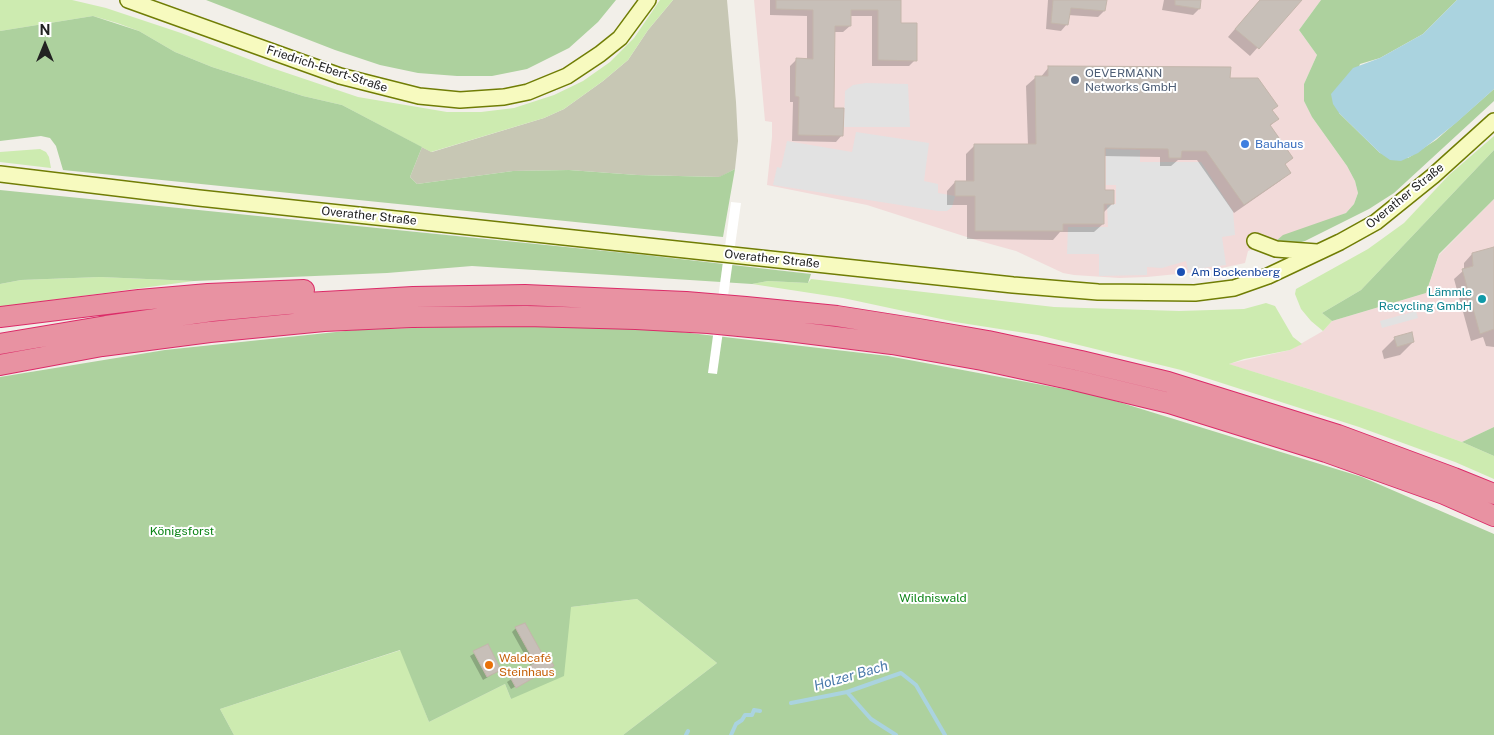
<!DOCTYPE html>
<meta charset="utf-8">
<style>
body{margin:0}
#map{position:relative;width:1494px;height:735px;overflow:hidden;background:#f2efe9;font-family:"Public Sans",sans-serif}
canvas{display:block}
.north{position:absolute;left:20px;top:20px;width:50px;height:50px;-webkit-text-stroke:4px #fff;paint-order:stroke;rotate:0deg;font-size:14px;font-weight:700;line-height:20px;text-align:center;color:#222}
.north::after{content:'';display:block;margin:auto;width:18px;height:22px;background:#222;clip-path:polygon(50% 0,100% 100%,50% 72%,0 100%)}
</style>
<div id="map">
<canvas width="1494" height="735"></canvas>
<div class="north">N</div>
</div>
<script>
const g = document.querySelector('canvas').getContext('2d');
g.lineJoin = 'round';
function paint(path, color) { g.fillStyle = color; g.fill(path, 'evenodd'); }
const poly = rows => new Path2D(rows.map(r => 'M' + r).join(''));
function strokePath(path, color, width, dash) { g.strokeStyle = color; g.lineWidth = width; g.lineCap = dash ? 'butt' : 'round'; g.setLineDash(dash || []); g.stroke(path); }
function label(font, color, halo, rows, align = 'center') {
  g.font = font + ' "Public Sans",sans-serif'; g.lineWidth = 4; g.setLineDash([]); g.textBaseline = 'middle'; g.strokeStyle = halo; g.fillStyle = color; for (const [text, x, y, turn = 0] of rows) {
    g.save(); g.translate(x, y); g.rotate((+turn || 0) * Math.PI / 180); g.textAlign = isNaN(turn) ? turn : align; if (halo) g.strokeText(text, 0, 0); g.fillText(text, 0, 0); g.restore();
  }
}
paint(poly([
 [754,0,1321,0,1299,30,1317,55,1304,84,1304,101,1312,117,1347,166,1355,181,1358,193,1354,204,1346,213,1248,251,1245,263,1208,271,1147,277,1119,278,1074,275,1063,273,1016,251,976,240,867,205,767,185,772,137,772,122,765,121],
 [1494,199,1494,427,1462,442,1312,390,1228,364,1290,350,1323,331,1332,321,1426,293,1439,255]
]), '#f2dad9');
paint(poly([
 [673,0,727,0,736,102,738,141,735,169,720,177,637,175,569,170,513,171,417,184,410,177,422,147,432,152,544,118,564,109,603,81,628,60,648,30]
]), '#c7c7b4');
paint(poly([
 [0,0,72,0,106,8,181,33,269,67,358,97,447,112,481,112,514,108,554,95,583,81,610,62,634,38,660,0,673,0,648,30,628,60,603,81,564,109,544,118,431,152,342,105,303,96,212,67,175,52,139,31,117,23,93,16,0,31],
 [1494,136,1494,150,1361,290,1322,313,1332,321,1323,331,1311,321,1301,309,1295,294,1296,289,1368,249,1404,223,1449,175],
 [40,149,46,152,49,157,51,168,0,162,0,152],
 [100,277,194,281,0,307,0,284,21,280],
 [811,279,1054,307,1179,311,1244,309,1266,303,1275,306,1293,337,1302,344,1290,350,1244,359,1229,364,1312,390,1378,412,1462,442,1494,456,1494,479,1455,462,1359,427,1181,370,1038,335,955,322,843,298,752,284,768,281,808,283],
 [637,599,717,663,623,735,234,735,220,709,401,650,429,722,505,684,511,699,571,607]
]), '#cdebb0');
paint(poly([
 [206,0,616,0,598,22,569,48,527,69,492,76,457,76,418,73,380,65,335,50],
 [1321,0,1457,0,1423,34,1380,58,1360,64,1339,113,1380,153,1408,158,1436,140,1494,89,1494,101,1394,193,1369,209,1305,241,1291,245,1282,245,1276,241,1283,235,1346,213,1354,204,1358,193,1355,181,1347,166,1312,117,1304,101,1304,84,1317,55,1299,30],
 [93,16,139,31,175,52,212,67,303,96,342,105,422,147,410,177,417,184,513,171,569,170,637,175,719,177,735,169,723,237,63,170,56,146,50,138,41,136,0,141,0,31],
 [1494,150,1494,199,1439,254,1426,293,1332,321,1322,313,1361,290],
 [0,190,645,255,811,274,808,283,768,281,752,284,472,266,387,273,194,281,100,277,21,280,0,284],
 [500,325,664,330,888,356,1096,395,1362,477,1494,534,1494,735,623,735,717,663,637,599,571,607,564,676,511,699,505,684,429,722,400,650,220,709,234,735,0,735,0,377,165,350,355,330],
 [1494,427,1494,456,1462,442]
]), '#add19e');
paint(poly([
 [866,83,908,84,910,127,844,127,845,91,853,85],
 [856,132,929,143,924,181,938,184,938,193,955,196,952,207,947,211,938,211,773,185,777,167,781,168,787,141,852,152],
 [1106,149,1140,150,1140,162,1201,162,1233,211,1235,235,1222,237,1226,265,1188,270,1186,261,1162,268,1147,267,1147,275,1099,276,1099,254,1067,254,1068,227,1108,227,1107,205,1116,204,1116,185,1106,185],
 [1416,311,1418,318,1382,328,1380,321]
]), '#e2e2e2');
paint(poly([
 [1457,0,1494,0,1494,89,1456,123,1418,153,1401,161,1390,160,1380,153,1339,113,1333,104,1331,94,1353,68,1380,58,1423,34]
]), '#aad3df');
paint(poly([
 [731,202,741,203,717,374,708,373]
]), '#fff');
paint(poly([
 [770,0,900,0,900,24,915,60,909,66,872,66,872,16,850,16,850,26,843,32,833,32,832,109,842,135,836,142,792,141,793,102,790,102,790,66,796,60,807,60,807,16,770,15],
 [1048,0,1105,0,1104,11,1098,17,1068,15,1067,24,1061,31,1046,29],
 [1164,0,1200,0,1199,9,1193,15,1162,10],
 [1260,0,1300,0,1250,56,1228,37],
 [1049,67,1229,79,1271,111,1277,119,1270,126,1292,158,1284,165,1289,172,1280,181,1234,213,1197,160,1178,160,1171,166,1160,166,1160,157,1103,156,1103,191,1113,203,1104,212,1103,224,1094,232,1060,232,1053,240,967,239,967,205,947,205,947,191,955,182,966,182,966,154,975,145,1028,145,1026,86,1035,78,1040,78],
 [1494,248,1494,347,1486,346,1483,337,1471,341,1454,279,1464,270,1464,263,1472,254],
 [1395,338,1413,342,1400,355,1384,359,1382,351],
 [516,628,549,667,511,689,507,682,531,666,512,632],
 [487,646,500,670,483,680,470,656]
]), '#0003');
strokePath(poly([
 [847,692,871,719,896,735],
 [791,703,847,692,901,673,916,685,945,735],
 [686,735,688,731],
 [731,735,736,724,742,720,745,715,752,715,754,710,760,711]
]), '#aad3df', 4);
const building = poly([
 [776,0,901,0,901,23,917,23,917,61,878,60,878,10,851,10,851,26,835,26,834,108,844,108,843,136,798,135,799,97,795,96,796,58,813,59,813,10,776,9,776,0],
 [1053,0,1107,0,1105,11,1071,8,1068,25,1051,23,1053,0],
 [1175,0,1201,0,1200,9,1175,5,1175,0],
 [1260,0,1302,0,1259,49,1235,29,1260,0],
 [1048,66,1231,67,1230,78,1258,78,1278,106,1272,110,1279,119,1270,125,1293,158,1285,164,1291,173,1244,205,1206,151,1182,151,1181,158,1169,158,1168,149,1105,148,1105,190,1114,190,1114,204,1104,204,1104,224,1063,224,1063,231,975,231,975,196,955,196,955,181,974,181,974,144,1036,144,1035,76,1048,76,1048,66],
 [1494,247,1494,329,1480,334,1462,269,1473,266,1472,253,1494,247],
 [1412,332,1414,342,1397,347,1394,337,1412,332],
 [525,623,544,657,548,655,554,666,516,688,510,677,535,663,515,627,525,623],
 [488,644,501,670,487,677,473,651,488,644]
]);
paint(building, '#c7bfb8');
strokePath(building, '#c4b6ab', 1);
const secondary = poly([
 [128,0,340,76,419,96,460,100,504,97,528,92,567,76,600,54,620,38,648,0],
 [0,174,199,198,1013,285,1098,292,1195,293,1234,288,1268,276,1340,242,1376,222,1433,176,1494,121],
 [1255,241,1276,249,1317,252]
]);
const motorway = poly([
 [0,317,139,300,208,294,304,290],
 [0,344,106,326,212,311,288,304,413,297,525,295,686,302,746,307,837,316,919,329,988,341,1081,361,1168,382,1338,435,1454,478,1494,494],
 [0,365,102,346,210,332,324,321,412,317,526,316,636,319,708,323,780,330,892,344,982,360,1074,380,1169,403,1326,452,1444,494,1494,516]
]);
strokePath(secondary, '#707d05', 18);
strokePath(motorway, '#db2b68', 22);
strokePath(secondary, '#f7fabf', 15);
strokePath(motorway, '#e892a2', 20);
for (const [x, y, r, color] of [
 [1075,80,5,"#5c6f8a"],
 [1245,144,5,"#3f7fe0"],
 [1181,272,5,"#1a4fb4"],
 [1482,299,5,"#0f9aa8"],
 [489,665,5,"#e8710a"]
]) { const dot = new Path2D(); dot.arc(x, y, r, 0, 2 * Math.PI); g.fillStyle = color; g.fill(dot); strokePath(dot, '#fff', 2); }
label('12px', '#222', '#fff', [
 ["Friedrich-Ebert-Straße",327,69,18],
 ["Overather Straße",1405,196,-39],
 ["Overather Straße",369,216,6],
 ["Overather Straße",772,259,6]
]);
label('12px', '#4e5e75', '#fff', [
 ["OEVERMANN",1085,73],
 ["Networks GmbH",1085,87]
], 'left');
label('12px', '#366cbe', '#fff', [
 ["Bauhaus",1255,144]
], 'left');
label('12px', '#164399', '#fff', [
 ["Am Bockenberg",1191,272]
], 'left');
label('12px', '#0d838f', '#fff', [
 ["Lämmle",1472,292],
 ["Recycling GmbH",1472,306]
], 'right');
label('12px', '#0c8416', '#fff', [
 ["Königsforst",182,531],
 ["Wildniswald",933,598]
]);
label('12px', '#c56008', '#fff', [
 ["Waldcafé",499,658],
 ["Steinhaus",499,672]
], 'left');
label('italic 14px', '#4a7aab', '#fff', [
 ["Holzer Bach",851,676,-16]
]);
</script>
